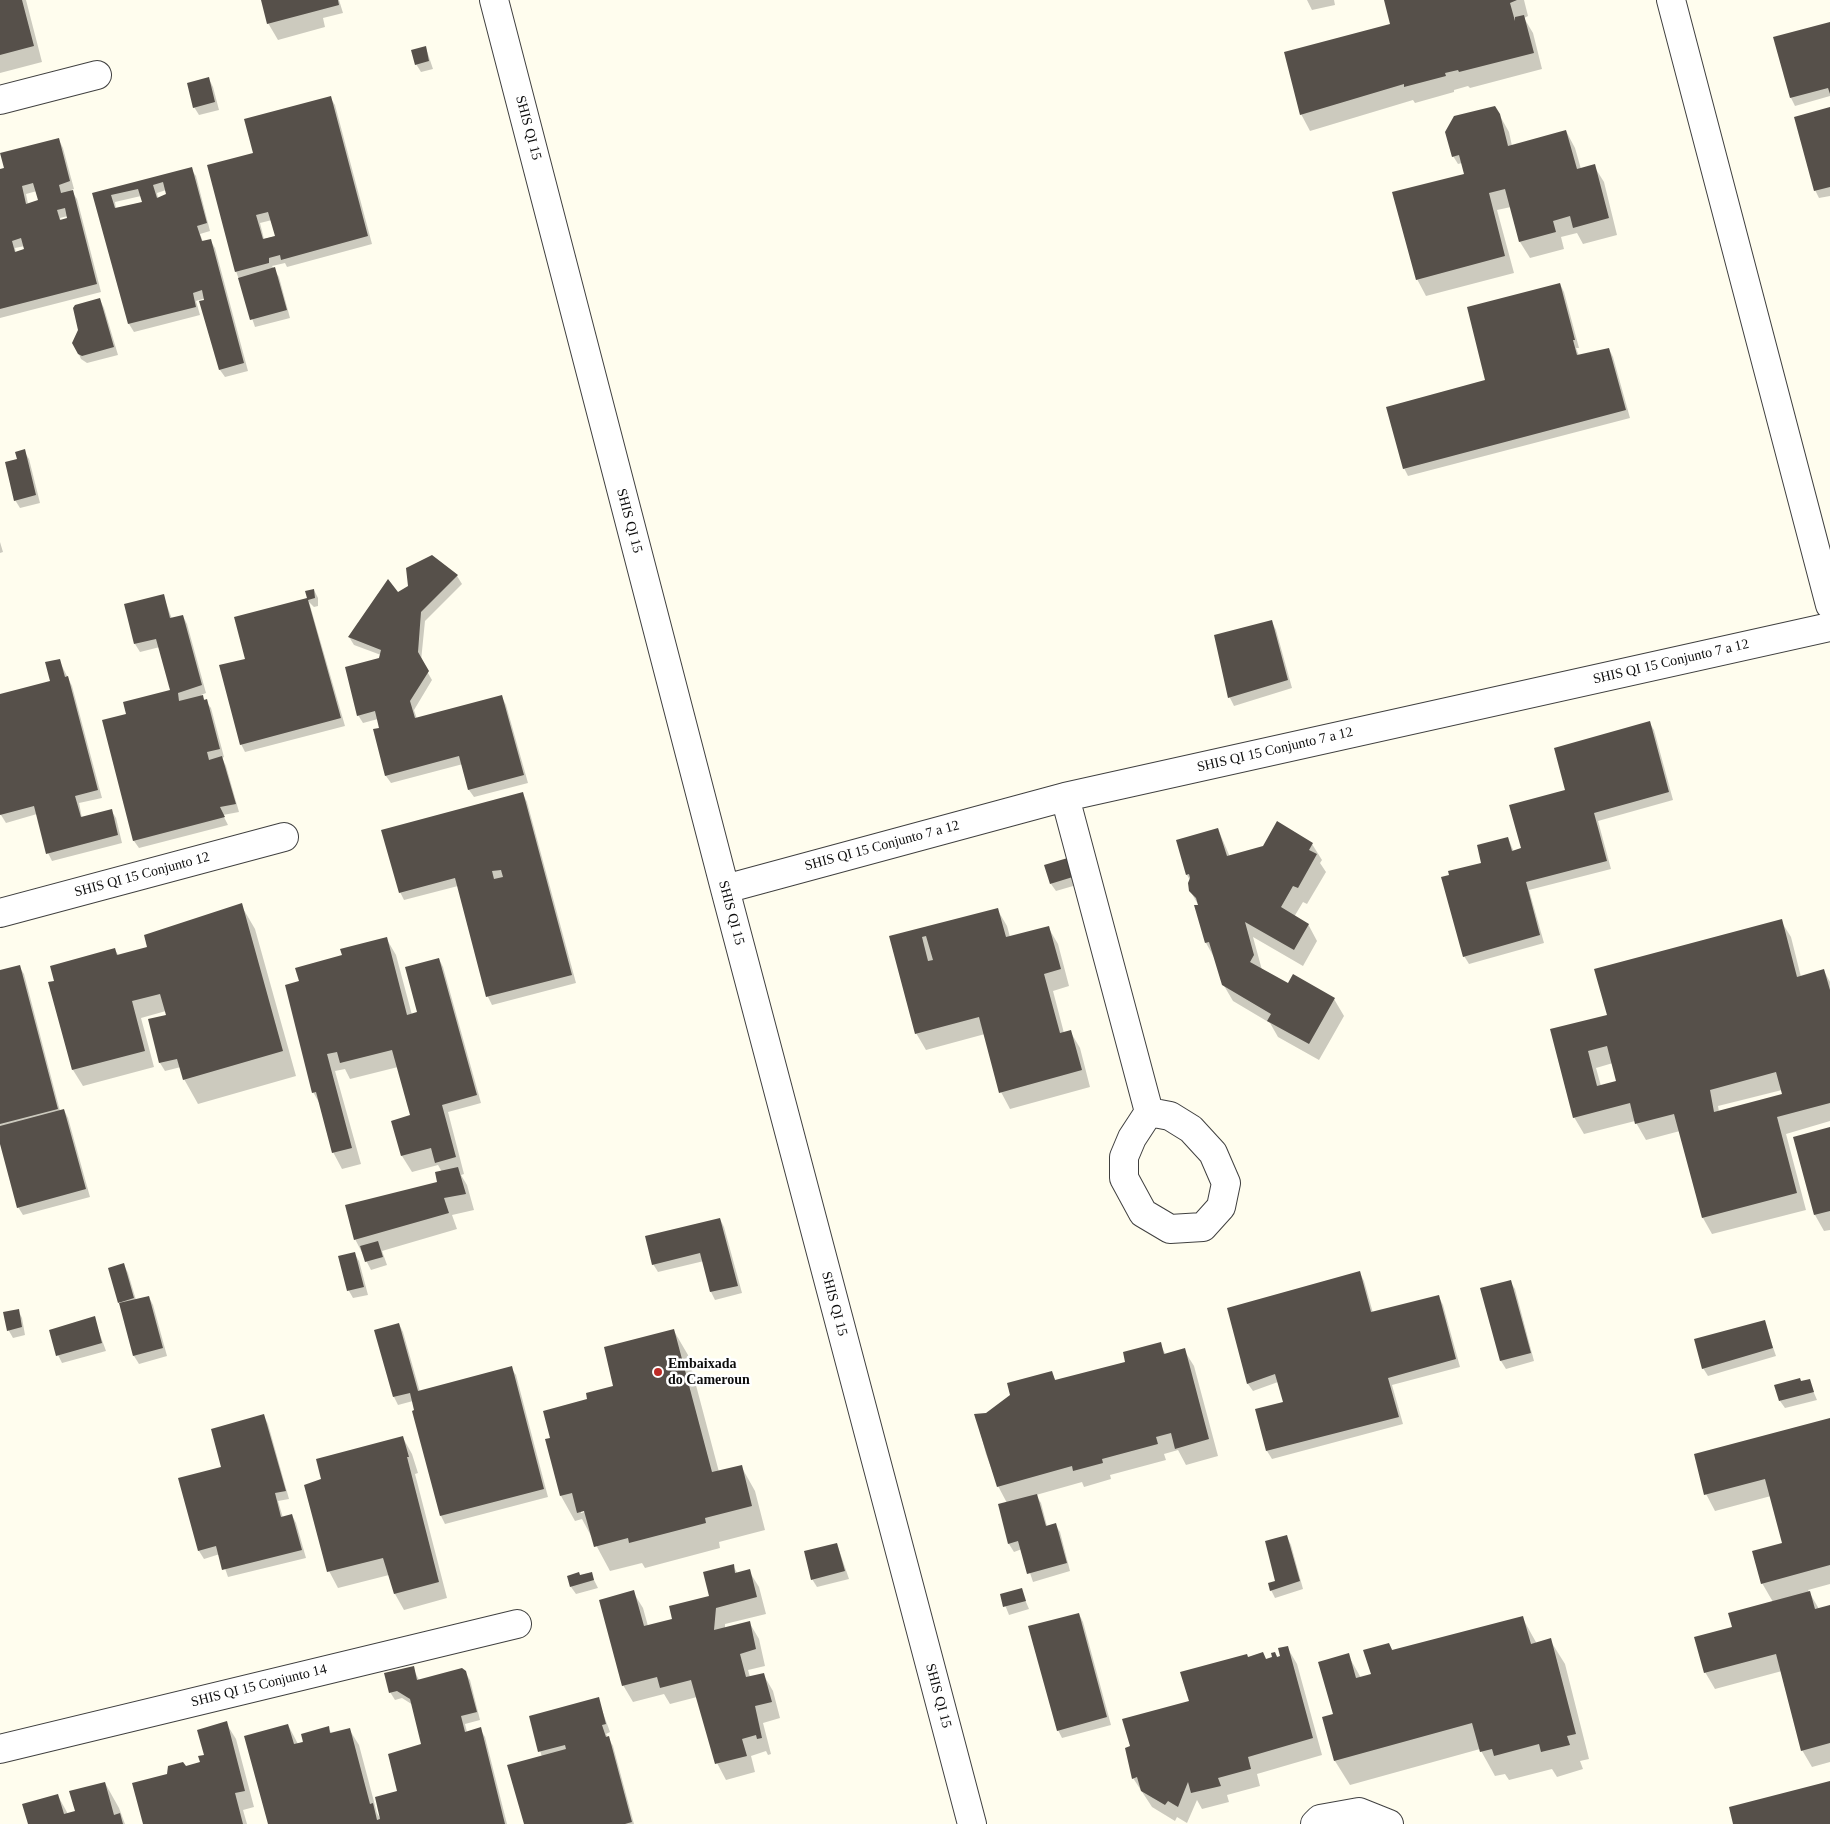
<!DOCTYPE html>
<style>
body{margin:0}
canvas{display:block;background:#fffdee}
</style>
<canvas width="1830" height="1824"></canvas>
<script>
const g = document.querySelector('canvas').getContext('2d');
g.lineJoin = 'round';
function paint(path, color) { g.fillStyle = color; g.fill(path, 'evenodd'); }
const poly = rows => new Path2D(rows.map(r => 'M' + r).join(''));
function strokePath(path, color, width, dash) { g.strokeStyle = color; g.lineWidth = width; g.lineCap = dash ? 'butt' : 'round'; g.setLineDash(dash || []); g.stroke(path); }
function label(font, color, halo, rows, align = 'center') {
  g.font = font + ' Georgia,serif'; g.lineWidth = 5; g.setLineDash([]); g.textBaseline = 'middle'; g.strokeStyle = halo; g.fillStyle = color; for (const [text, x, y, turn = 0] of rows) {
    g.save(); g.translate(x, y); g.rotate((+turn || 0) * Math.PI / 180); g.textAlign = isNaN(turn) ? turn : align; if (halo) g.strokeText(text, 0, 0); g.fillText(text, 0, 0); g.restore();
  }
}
paint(poly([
 [0,0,26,0,42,62,0,73],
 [262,0,339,0,343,13,323,18,325,27,278,40,268,23],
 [1307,0,1334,0,1335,5,1312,10],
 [1385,0,1524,0,1528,16,1524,18,1533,33,1542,69,1470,88,1468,86,1454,90,1454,92,1415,103,1413,100,1310,131,1301,114,1391,25],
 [1830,23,1830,96,1795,106,1791,98,1774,38],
 [426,48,433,69,421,72,416,64],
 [209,79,213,87,219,110,199,115,194,107],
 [330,97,335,105,372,244,287,267,285,263,272,266,279,277,290,318,255,327,236,271,254,154],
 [272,220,276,236,264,239,260,223],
 [1495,107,1509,132,1512,146,1566,131,1575,148,1581,169,1594,166,1604,182,1617,235,1583,244,1577,233,1561,237,1564,249,1530,258,1520,242,1511,207,1497,210,1514,273,1426,296,1417,279,1465,174,1462,163,1458,164,1453,156],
 [1830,108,1830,196,1819,198,1815,190],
 [59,140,63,148,74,189,71,190,77,199,101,292,0,318,0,170],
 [37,191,39,201,28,204,26,194],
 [68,216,69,219,61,221,60,218],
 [25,246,26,250,16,253,15,248],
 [191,169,196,176,210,231,200,234,203,242,210,240,215,248,248,371,225,377,220,370,206,298,196,301,200,315,134,332,129,324,94,194],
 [166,190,168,195,158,198,157,193],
 [141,196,143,202,116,209,115,202],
 [1560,284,1564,292,1579,348,1576,348,1579,356,1609,349,1613,357,1630,418,1408,476,1404,468,1487,381],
 [100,300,104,308,118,355,87,363,81,359,74,343,79,330],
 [24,451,29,459,40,503,20,508,15,500,18,460],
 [0,542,3,552,0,553],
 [432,557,457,576,462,584,425,621,421,661,432,680,414,710,417,719,502,697,506,705,528,783,474,797,469,790,463,764,391,783,386,776,378,719,363,723,358,715,381,655,354,645,349,637,398,594,409,587],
 [314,590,318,598,318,606,314,607,309,602,345,726,245,752,241,744,246,659,308,599],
 [163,595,172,619,183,616,187,624,206,693,201,695,211,708,224,757,222,758,226,766,239,812,223,815,228,825,139,848,134,841,128,715,171,691,160,647,140,652,135,644],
 [1272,622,1276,630,1292,688,1234,706,1230,698,1215,636],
 [59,660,72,686,102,798,79,803,82,818,111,810,116,818,122,843,52,861,48,853,37,814,6,823,1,815,0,696,51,682],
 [1649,722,1654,730,1673,800,1598,821,1611,869,1529,890,1544,943,1469,964,1464,956,1483,864,1508,838,1514,852,1522,849,1567,790],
 [523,794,527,802,576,983,492,1005,488,997,458,886,404,900,400,892],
 [1218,829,1230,857,1263,847,1312,844,1322,860,1320,863,1326,872,1307,904,1303,902,1294,917,1308,924,1317,941,1303,966,1253,937,1262,970,1288,985,1334,999,1344,1016,1319,1060,1278,1037,1270,1023,1233,1001,1223,984,1215,959,1206,943,1199,906,1189,889,1191,882,1187,875],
 [1070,858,1080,884,1056,891,1051,884],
 [241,905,255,929,296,1076,198,1104,184,1079,181,1067,165,1071,160,1063,149,1020,168,1023,166,1011,141,1018,154,1067,83,1086,73,1070,55,982,115,950,119,956,146,948],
 [997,909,1007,926,1010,937,1048,927,1058,944,1069,986,1053,991,1064,1033,1070,1031,1080,1048,1090,1087,1010,1109,1001,1092,985,1034,926,1050,916,1033,891,937],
 [1781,921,1791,937,1801,977,1824,971,1830,982,1830,1121,1786,1134,1806,1210,1712,1234,1703,1218,1680,1131,1646,1140,1635,1121,1584,1134,1574,1117,1551,1030,1608,1016],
 [1613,1063,1617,1082,1601,1086,1596,1068],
 [1782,1090,1784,1095,1719,1112,1718,1106],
 [386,938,396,955,412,1015,420,1020,439,959,443,967,481,1103,448,1112,464,1174,461,1175,467,1185,474,1210,452,1215,457,1229,382,1251,387,1265,371,1270,355,1239,439,1183,442,1172,438,1165,412,1172,402,1156,392,1121,411,1116,398,1067,350,1079,345,1069,335,1071,361,1164,342,1169,333,1152,320,1104,313,1092,300,982,343,956],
 [19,966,24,974,60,1111,64,1110,68,1118,90,1197,23,1215,18,1207,0,1141,0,972],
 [1830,1129,1830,1230,1824,1231,1815,1215,1795,1138],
 [720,1219,724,1227,742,1293,715,1300,711,1292,704,1261,658,1272,653,1264],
 [354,1253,359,1261,368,1295,353,1298,349,1291],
 [124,1265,128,1273,136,1300,149,1297,153,1305,167,1356,139,1364,134,1356,120,1302],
 [1360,1273,1364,1281,1373,1313,1439,1297,1443,1305,1460,1367,1392,1385,1403,1424,1272,1459,1267,1451,1256,1410,1284,1403,1278,1382,1253,1391,1248,1384,1229,1309],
 [1510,1281,1515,1289,1534,1361,1506,1369,1501,1361,1482,1288],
 [18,1310,22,1318,25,1335,13,1338,9,1331,5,1313],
 [94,1318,106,1351,62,1363,58,1355],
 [1764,1321,1776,1356,1708,1376,1703,1368],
 [399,1324,403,1332,420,1392,511,1368,516,1375,548,1497,445,1524,441,1516,413,1412,416,1411,413,1401,398,1405,394,1397,376,1331],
 [674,1331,688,1355,719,1472,741,1466,755,1491,765,1530,719,1542,720,1548,645,1568,642,1563,610,1571,582,1519,575,1521,561,1496,546,1440,551,1439,589,1399,615,1387],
 [581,1510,591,1510,581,1513],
 [1160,1344,1166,1355,1184,1350,1194,1366,1218,1456,1186,1465,1178,1450,1164,1454,1166,1460,1110,1475,1111,1479,1084,1487,1082,1482,1036,1495,1041,1503,1047,1526,1055,1524,1060,1532,1070,1571,1033,1582,1022,1549,1014,1552,1009,1544,999,1505,1007,1503,998,1486,986,1454,976,1415,986,1414,1051,1372,1056,1381,1127,1362],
 [1809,1381,1817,1400,1785,1408,1780,1401,1801,1383],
 [264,1416,268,1424,289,1499,278,1501,283,1518,292,1515,296,1523,306,1558,228,1577,220,1554,204,1559,199,1551,223,1467],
 [1830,1420,1830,1584,1808,1590,1819,1609,1830,1606,1830,1762,1812,1767,1802,1750,1782,1671,1715,1689,1705,1672,1733,1628,1773,1602,1762,1583,1784,1544,1771,1496,1715,1511,1706,1494],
 [403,1438,412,1454,418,1473,415,1474,447,1598,404,1610,395,1594,389,1575,338,1588,329,1571,323,1480],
 [1287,1537,1291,1545,1303,1589,1275,1598,1271,1590,1276,1582],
 [837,1544,849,1579,817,1587,812,1579],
 [733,1566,738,1574,749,1571,759,1587,766,1614,725,1624,725,1628,749,1622,759,1639,765,1666,748,1670,750,1677,763,1674,773,1691,780,1718,763,1723,771,1754,768,1755,766,1751,751,1756,755,1772,726,1780,717,1763,697,1697,670,1704,664,1694,633,1702,623,1685,633,1592,643,1608,648,1626,674,1620,710,1597],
 [591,1574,598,1588,576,1594,571,1587,580,1576],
 [1021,1590,1029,1609,1009,1615,1001,1595],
 [1079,1614,1083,1622,1111,1725,1062,1738,1058,1730],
 [1522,1617,1537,1644,1550,1640,1565,1664,1589,1759,1580,1761,1583,1769,1557,1777,1552,1769,1509,1780,1505,1774,1495,1776,1480,1749,1350,1785,1335,1761,1334,1715,1348,1655,1361,1678,1372,1675,1389,1644,1393,1651],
 [1287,1647,1297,1664,1322,1755,1257,1774,1260,1786,1227,1795,1229,1802,1202,1809,1197,1800,1187,1823,1177,1817,1175,1821,1152,1807,1133,1778,1190,1702,1248,1658,1266,1660,1274,1658,1275,1653,1278,1658,1281,1657],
 [413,1668,419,1680,465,1672,470,1680,480,1720,465,1724,467,1732,480,1729,485,1737,507,1824,270,1824,288,1725,298,1744,328,1728,332,1734,349,1729,359,1745,377,1813,381,1820,399,1792,423,1745,413,1705,402,1698,395,1700,390,1692],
 [598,1699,610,1732,606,1734,613,1746,634,1824,525,1824,542,1757,530,1717],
 [226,1723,236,1739,254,1807,243,1810,247,1824,144,1824,168,1775,202,1763],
 [105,1783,119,1808,125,1824,29,1824,58,1796,68,1814,76,1812]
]), '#0003');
paint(poly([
 [0,0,22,0,34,46,0,55],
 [261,0,338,0,339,5,267,24],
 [1384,0,1517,0,1510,3,1515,21,1515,17,1524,15,1534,53,1459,72,1458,70,1445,73,1446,76,1404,87,1404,84,1300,115,1284,52,1390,24],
 [1830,22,1830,94,1828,88,1790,98,1773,37],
 [426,46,429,61,415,65,411,50],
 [209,77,215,102,193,108,187,83],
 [331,96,368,236,281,260,280,255,269,258,269,263,235,272,207,165,253,153,244,119],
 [268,212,275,236,263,239,256,215],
 [1495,106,1500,114,1508,146,1566,130,1577,169,1595,164,1609,218,1573,228,1570,216,1553,221,1556,232,1519,242,1505,189,1489,193,1505,256,1416,280,1392,192,1464,174,1459,155,1452,157,1445,132,1454,116],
 [1830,107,1830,187,1814,191,1794,117],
 [59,138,70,181,59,185,61,193,73,190,97,284,0,309,0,169,4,168,0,153],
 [33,183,38,200,26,204,22,186],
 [65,208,67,218,60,220,57,210],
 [21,238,24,249,15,252,12,241],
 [192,167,207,223,197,226,202,241,211,239,244,363,219,370,199,301,204,300,202,290,193,293,196,307,128,324,92,193],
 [163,182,166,194,157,198,153,185],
 [138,189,142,202,115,208,111,195],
 [275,267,287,310,250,320,238,278],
 [1560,283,1575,340,1573,340,1577,355,1609,348,1626,410,1403,469,1386,407,1485,380,1467,307],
 [100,298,114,347,82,356,78,354,72,343,78,330,73,308,75,305],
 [25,449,36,495,14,501,5,462,17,459,15,452],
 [432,555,458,575,421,612,418,652,429,671,410,701,415,718,502,695,524,775,468,790,459,756,385,776,373,729,379,728,375,711,357,716,345,667,379,658,381,650,348,637,388,579,398,592,408,586,406,568],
 [314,589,315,598,308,600,341,718,240,745,219,665,245,659,234,617,307,598,305,591],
 [164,594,170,618,183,615,202,685,178,693,179,701,203,695,204,700,207,699,220,749,207,752,209,760,222,756,236,804,220,807,225,817,133,841,102,720,126,714,123,702,170,690,156,639,134,644,124,604],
 [1272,620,1288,680,1228,698,1214,635],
 [60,659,65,677,68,676,98,790,75,796,81,817,112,809,118,835,46,854,34,806,0,815,0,694,50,681,45,662],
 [1650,721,1669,792,1594,813,1607,861,1526,882,1540,935,1463,957,1441,877,1449,875,1448,871,1481,863,1477,845,1508,837,1512,851,1521,848,1509,805,1565,790,1554,748],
 [523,792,572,975,486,997,455,878,399,893,381,830],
 [501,870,503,877,494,879,492,871],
 [1277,821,1313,843,1309,850,1317,854,1298,888,1293,886,1281,907,1309,924,1294,950,1245,922,1254,955,1250,962,1288,983,1293,974,1335,998,1309,1044,1267,1021,1271,1014,1222,985,1209,942,1205,943,1194,905,1198,905,1196,898,1189,891,1188,883,1190,878,1189,874,1186,875,1176,840,1218,828,1227,856,1263,846],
 [1071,857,1076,876,1050,884,1044,865],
 [242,903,283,1051,183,1080,177,1059,159,1063,148,1019,166,1015,160,994,132,1001,145,1051,72,1070,48,982,54,981,50,966,115,948,117,955,147,947,144,935],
 [998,908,1006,937,1049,926,1061,969,1044,974,1060,1033,1071,1030,1082,1070,999,1093,979,1017,915,1034,889,936],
 [926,936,933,960,928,961,922,937],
 [1782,919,1797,977,1824,969,1830,990,1830,1103,1777,1117,1797,1193,1702,1218,1674,1114,1635,1124,1630,1103,1573,1118,1550,1029,1607,1015,1594,969],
 [1607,1046,1616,1081,1597,1086,1588,1051],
 [1776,1072,1782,1094,1714,1112,1710,1090],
 [387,937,407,1015,417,1012,405,967,439,958,477,1095,442,1105,456,1157,435,1163,431,1148,401,1156,391,1121,410,1115,392,1050,340,1063,337,1052,327,1054,352,1148,332,1153,316,1092,312,1093,285,985,299,981,295,968,342,955,340,949],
 [20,965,58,1109,0,1124,0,970],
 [64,1109,86,1189,17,1208,0,1144,0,1126],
 [1830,1127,1830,1211,1814,1215,1793,1137],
 [458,1167,466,1194,444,1198,449,1213,354,1240,345,1205,437,1182,435,1172],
 [720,1218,738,1286,710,1292,700,1253,652,1265,645,1236],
 [378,1241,383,1257,365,1262,360,1246],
 [355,1252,364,1287,347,1291,338,1256],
 [124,1263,134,1298,118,1303,108,1268],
 [1360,1271,1371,1312,1439,1295,1456,1359,1388,1378,1399,1417,1266,1451,1255,1409,1283,1402,1275,1374,1247,1384,1227,1308],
 [1511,1280,1531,1353,1500,1361,1480,1288],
 [149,1296,163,1348,133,1356,119,1303],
 [19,1309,22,1327,7,1331,3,1312],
 [95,1316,102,1343,56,1356,49,1330],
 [1765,1320,1773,1348,1702,1369,1694,1339],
 [399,1323,418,1391,512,1366,544,1489,440,1516,412,1411,414,1410,410,1393,393,1397,374,1330],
 [674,1329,712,1472,742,1465,752,1506,705,1518,706,1523,629,1543,628,1538,594,1547,584,1511,577,1513,572,1493,560,1496,545,1439,550,1438,543,1411,587,1399,586,1393,613,1386,604,1347],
 [1161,1342,1164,1354,1185,1348,1209,1439,1175,1449,1171,1433,1156,1437,1158,1444,1102,1459,1103,1463,1073,1471,1072,1466,997,1487,974,1414,986,1413,1010,1395,1007,1383,1052,1371,1055,1380,1125,1362,1123,1352],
 [1800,1378,1801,1381,1810,1379,1814,1392,1779,1401,1774,1385],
 [264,1414,286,1491,275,1493,281,1517,292,1514,302,1550,222,1570,216,1546,198,1551,178,1478,221,1467,211,1429],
 [1830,1418,1830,1565,1761,1584,1752,1551,1782,1543,1765,1479,1704,1495,1694,1454],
 [403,1436,409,1457,407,1457,439,1582,394,1594,383,1558,327,1572,304,1485,321,1479,316,1459],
 [1037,1494,1046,1526,1056,1523,1067,1563,1027,1574,1018,1541,1008,1544,998,1504],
 [1287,1535,1300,1581,1270,1591,1268,1583,1275,1581,1265,1541],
 [837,1543,845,1571,811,1580,804,1551],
 [734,1564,735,1573,750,1569,757,1597,716,1608,714,1630,750,1621,756,1649,740,1654,746,1677,764,1673,772,1702,755,1706,762,1738,757,1739,756,1735,742,1739,747,1756,715,1764,691,1680,660,1688,657,1677,622,1686,599,1600,634,1590,644,1626,672,1619,669,1606,709,1596,703,1572],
 [579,1572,580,1575,592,1572,594,1580,570,1587,567,1576],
 [1022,1588,1026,1601,1003,1607,1000,1594],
 [1810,1591,1815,1609,1830,1605,1830,1743,1801,1751,1776,1654,1704,1673,1694,1637,1732,1627,1728,1613],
 [1079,1613,1107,1717,1057,1731,1028,1626],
 [1523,1616,1531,1644,1551,1638,1576,1734,1567,1736,1570,1745,1541,1752,1539,1744,1494,1756,1492,1749,1480,1752,1472,1723,1334,1761,1322,1717,1333,1714,1318,1662,1349,1653,1356,1678,1371,1674,1363,1650,1389,1643,1392,1650],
 [1288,1646,1313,1738,1248,1757,1251,1769,1218,1778,1221,1786,1191,1793,1188,1782,1178,1807,1168,1801,1165,1805,1141,1791,1137,1777,1132,1779,1125,1748,1130,1746,1122,1719,1189,1701,1180,1672,1247,1654,1248,1657,1263,1652,1266,1659,1272,1657,1271,1653,1275,1652,1277,1657,1280,1656,1278,1648],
 [414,1666,417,1680,462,1668,466,1671,477,1712,461,1716,465,1732,481,1727,505,1824,268,1824,244,1736,288,1724,294,1744,303,1742,301,1734,329,1726,330,1733,350,1728,370,1804,373,1803,377,1820,380,1819,375,1797,397,1791,388,1754,421,1744,410,1699,397,1691,389,1693,384,1673],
 [599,1697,606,1724,602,1725,606,1737,609,1736,632,1822,625,1824,524,1824,507,1765,566,1749,565,1745,538,1752,529,1716],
 [227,1721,245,1791,235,1793,243,1824,143,1824,132,1783,167,1774,168,1766,183,1762,186,1766,200,1762,198,1756,204,1755,197,1730],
 [1830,1781,1830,1824,1733,1824,1729,1807],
 [105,1782,114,1815,120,1813,123,1824,28,1824,22,1804,58,1794,64,1814,75,1811,69,1791]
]), '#56504a');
const minor = poly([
 [494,0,725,889,972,1824],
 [1671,0,1830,605],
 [0,100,97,75],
 [1065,797,1149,1112,1132,1138,1124,1157,1124,1178,1143,1213,1170,1229,1203,1227,1221,1207,1226,1183,1213,1153,1191,1129,1170,1116,1149,1112],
 [725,889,1065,797,1830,627],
 [0,913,284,837],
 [0,1749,517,1624],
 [1315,1824,1320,1819,1359,1812,1389,1824]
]);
strokePath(minor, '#404040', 30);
strokePath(minor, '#fff', 28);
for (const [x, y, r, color] of [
 [658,1372,5,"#bc2c27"]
]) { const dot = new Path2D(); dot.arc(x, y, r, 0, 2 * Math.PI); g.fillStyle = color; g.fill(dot); strokePath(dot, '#fff', 2); }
label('14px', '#0d0d0d', '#fff', [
 ["SHIS QI 15",528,128,75],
 ["SHIS QI 15",629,521,75],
 ["SHIS QI 15 Conjunto 7 a 12",1671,662,-13],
 ["SHIS QI 15 Conjunto 7 a 12",1275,750,-13],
 ["SHIS QI 15 Conjunto 7 a 12",882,846,-15],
 ["SHIS QI 15 Conjunto 12",142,875,-15],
 ["SHIS QI 15",731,913,75],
 ["SHIS QI 15",834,1304,75],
 ["SHIS QI 15 Conjunto 14",259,1686,-14],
 ["SHIS QI 15",938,1696,75]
]);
label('bold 14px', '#0d0d0d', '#fff', [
 ["Embaixada",668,1364],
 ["do Cameroun",668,1380]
], 'left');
</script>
